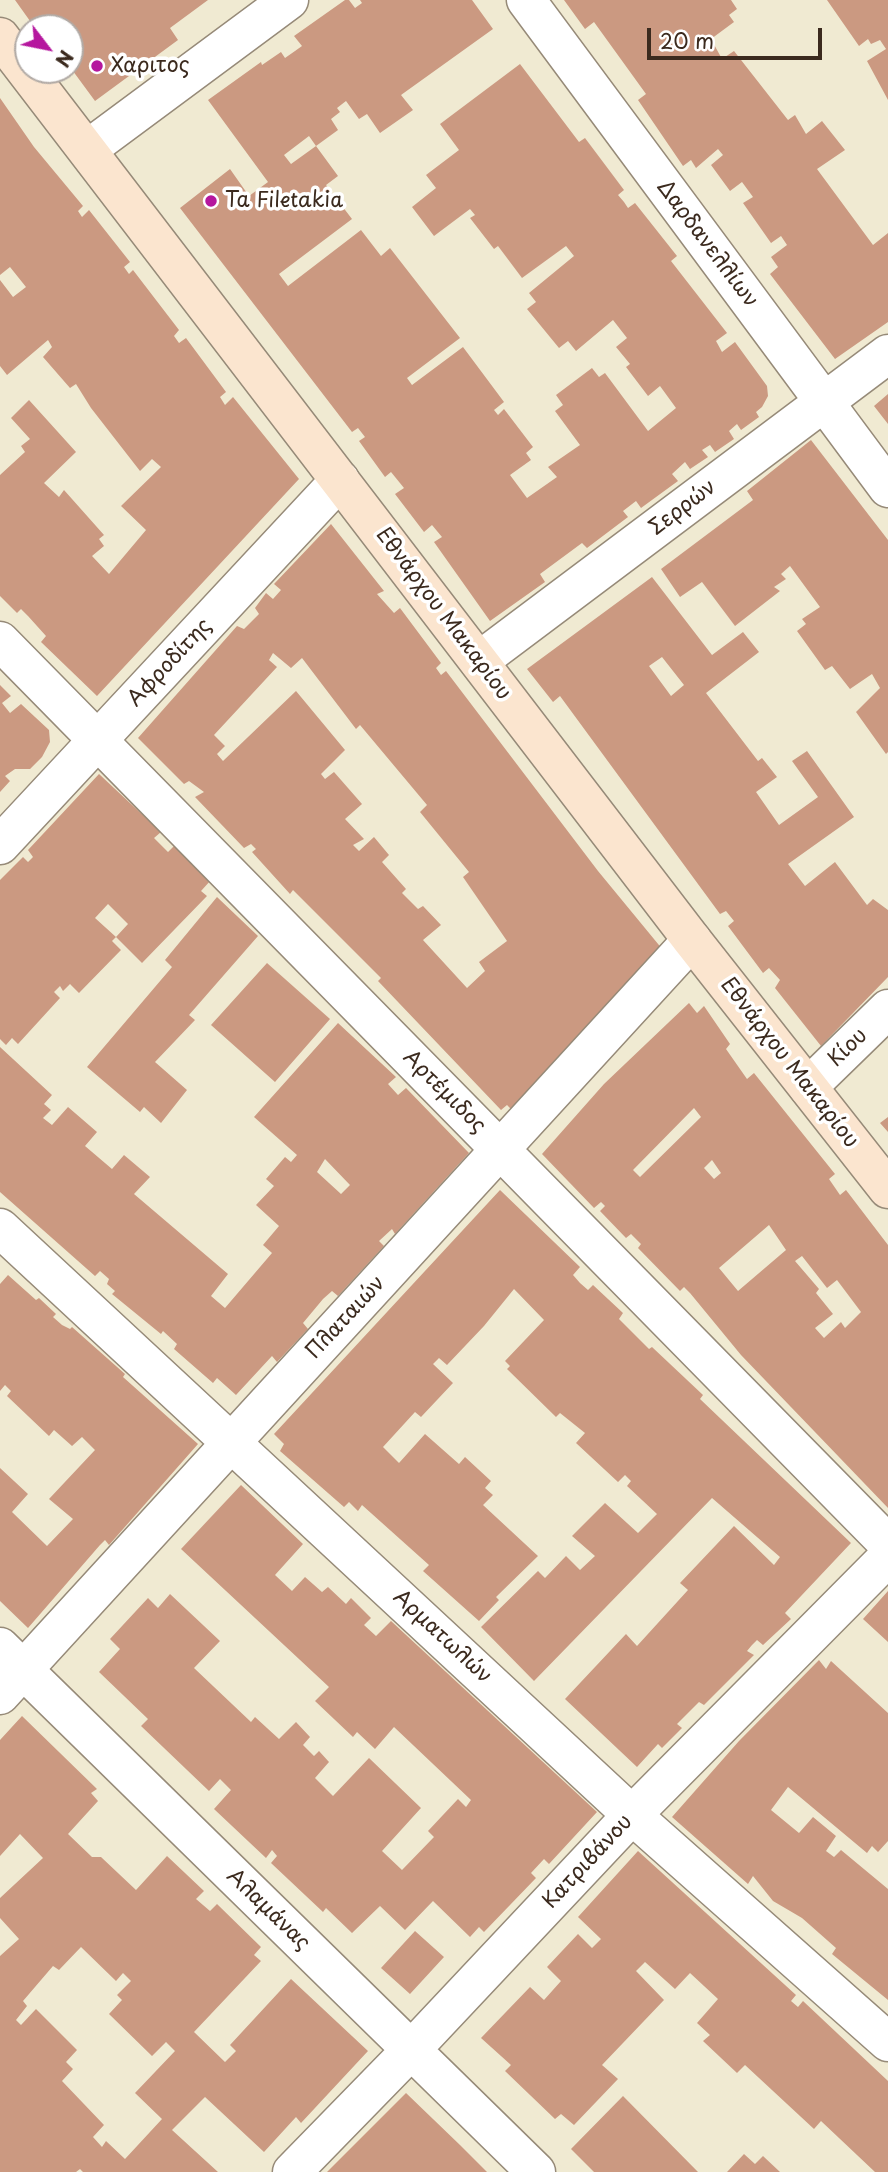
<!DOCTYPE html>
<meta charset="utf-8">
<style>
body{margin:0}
#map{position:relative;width:888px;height:2172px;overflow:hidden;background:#f0ead2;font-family:"Playpen Sans",sans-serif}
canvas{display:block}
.north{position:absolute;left:14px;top:14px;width:70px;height:70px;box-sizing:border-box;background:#fff;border:2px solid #b1aaa5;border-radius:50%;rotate:122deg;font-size:19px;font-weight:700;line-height:28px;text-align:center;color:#3b2a1e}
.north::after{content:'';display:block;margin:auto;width:24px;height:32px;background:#b5179e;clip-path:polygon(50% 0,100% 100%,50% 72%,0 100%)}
.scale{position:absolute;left:647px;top:28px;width:175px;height:32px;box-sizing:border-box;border:4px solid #3b2a1e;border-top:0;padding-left:9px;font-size:21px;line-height:24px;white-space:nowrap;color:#3b2a1e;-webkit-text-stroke:5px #fff;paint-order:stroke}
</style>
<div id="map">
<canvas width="888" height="2172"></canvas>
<div class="north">N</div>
<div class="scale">20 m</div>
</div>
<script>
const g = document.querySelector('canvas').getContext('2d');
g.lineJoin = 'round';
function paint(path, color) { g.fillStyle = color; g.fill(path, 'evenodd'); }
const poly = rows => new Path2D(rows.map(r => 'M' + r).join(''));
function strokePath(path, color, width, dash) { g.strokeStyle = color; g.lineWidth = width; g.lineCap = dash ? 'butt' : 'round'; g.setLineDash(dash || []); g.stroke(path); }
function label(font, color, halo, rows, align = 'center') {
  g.font = font + ' "Playpen Sans",sans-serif'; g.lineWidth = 7; g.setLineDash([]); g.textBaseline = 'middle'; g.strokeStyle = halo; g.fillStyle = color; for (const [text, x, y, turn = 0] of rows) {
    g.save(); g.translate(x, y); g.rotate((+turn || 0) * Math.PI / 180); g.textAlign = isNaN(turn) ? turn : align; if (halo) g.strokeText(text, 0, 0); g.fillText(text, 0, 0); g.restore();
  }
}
paint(poly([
 [15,0,208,0,170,28,178,40,95,101,70,67,70,28,41,28,39,25,35,28],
 [345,0,349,0,355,8,362,3,360,0,472,0,493,29,401,95,413,110,380,133,367,114,359,119,346,101,337,108,340,112,331,119,338,130,316,146,309,136,284,155,291,164,316,146,338,176,326,185,352,219,279,274,288,286,361,230,381,256,390,248,460,338,407,378,412,385,463,347,504,402,494,410,498,415,504,409,533,447,526,453,531,460,510,475,527,498,557,477,548,467,580,445,555,411,563,405,556,395,592,368,599,377,605,373,648,431,676,408,660,386,648,396,626,367,630,364,616,347,627,338,613,320,576,351,568,341,559,348,527,309,536,302,529,293,574,256,566,246,522,278,498,246,494,249,470,218,475,215,470,209,434,236,412,207,436,188,426,175,459,150,440,124,520,64,579,142,585,138,624,190,618,195,624,202,628,208,635,203,677,256,671,261,727,333,716,341,722,352,735,342,767,386,768,396,762,407,756,412,759,417,741,430,737,424,729,431,734,439,715,452,710,445,702,450,708,457,690,469,685,462,672,474,678,481,641,508,636,501,623,511,628,517,587,548,582,543,540,574,545,582,490,621,434,542,442,537,432,525,424,532,395,494,404,488,391,472,385,477,359,441,365,437,358,428,352,432,180,208,230,169,249,196,268,182,208,100,261,62,262,65,281,52,285,58,295,51,302,46,294,36],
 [564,0,731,0,737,9,729,15,734,22,711,39,722,59,734,51,788,120,795,115,806,134,822,121,845,150,817,169,873,245,888,233,888,322,835,359,770,274,778,267,771,257,787,245,781,236,771,243,743,203,753,197,742,182,730,191,711,165,723,155,718,149,696,168,691,160,683,166,638,100,646,94,594,22,585,29],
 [827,0,888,0,888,100,867,61,886,49,880,40,871,44,868,39,859,46],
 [0,98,34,147,83,206,78,211,82,217,89,210,130,262,124,267,129,274,133,270,179,330,174,336,179,343,186,338,226,392,220,397,225,405,233,397,299,479,97,696,41,642,46,636,28,616,21,609,17,613,0,596,0,475,25,452,21,446,30,439,11,418,29,400,76,452,44,483,59,497,64,490,104,535,99,539,104,546,92,556,109,574,146,530,121,506,161,467,152,459,140,471,91,408,76,384,70,388,43,357,52,347,48,340,7,375,0,366,0,280,13,297,26,287,10,267,0,275],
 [888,394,888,424,874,406],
 [811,440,888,540,888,752,886,754,856,712,880,688,872,674,850,689,832,666,825,670,797,631,806,624,802,619,820,607,790,566,781,574,786,579,774,587,780,591,735,626,702,582,680,597,661,569,753,500,747,491],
 [331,524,384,591,377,594,394,613,400,608,441,663,436,668,441,675,446,671,598,871,663,950,512,1110,507,1105,501,1110,378,981,381,978,293,890,290,894,252,852,256,849,251,844,244,848,195,797,204,792,189,781,184,784,138,738,237,626,244,629,259,614,255,608,266,593,273,599,281,590,274,584],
 [273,653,291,668,302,658,356,729,360,725,427,805,420,812,469,872,463,877,507,941,479,962,485,971,467,988,423,940,441,925,423,906,418,909,402,893,406,889,382,862,389,855,374,837,359,851,353,845,364,839,345,819,362,804,334,772,325,779,321,774,345,750,296,691,223,761,217,754,225,746,214,735,277,667,269,660],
 [652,577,712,655,743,632,759,652,706,693,758,761,762,758,777,777,756,792,779,825,818,797,792,761,807,751,854,817,788,864,805,886,835,862,867,905,873,899,888,910,888,977,821,1046,775,988,780,980,769,968,763,973,728,926,734,921,726,911,720,914,560,696,553,702,527,669],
 [662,657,684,685,671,696,649,666],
 [0,685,11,696,2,703,10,713,21,704,49,730,50,742,42,757,30,769,15,769,5,776,10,781,0,792],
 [99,774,161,832,154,838,168,852,175,845,211,880,201,891,207,896,142,963,116,937,128,924,108,904,95,918,116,937,112,941,121,950,79,993,70,984,63,991,60,986,54,992,60,998,18,1044,12,1038,6,1045,0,1039,0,880,23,857,28,862,33,857,28,850],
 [217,897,258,936,189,1015,195,1020,155,1062,187,1090,161,1123,144,1107,140,1112,87,1067,172,967,165,960],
 [267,963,330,1019,275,1082,211,1025],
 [689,1003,697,1013,704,1006,730,1044,726,1049,747,1079,754,1073,835,1174,829,1179,840,1195,846,1190,888,1245,888,1508,741,1355,690,1293,684,1287,680,1291,638,1248,641,1244,631,1234,626,1238,600,1211,605,1206,601,1202,594,1208,542,1154,604,1084],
 [694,1108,701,1117,640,1177,633,1170],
 [712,1160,721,1173,714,1179,704,1168],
 [769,1225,786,1250,738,1291,719,1268],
 [802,1256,827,1288,837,1280,861,1312,845,1328,841,1322,824,1338,815,1328,833,1314,816,1293,819,1289,795,1261],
 [338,1023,396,1077,388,1084,398,1095,406,1088,469,1153,395,1234,392,1229,379,1241,384,1246,338,1296,332,1291,323,1299,303,1323,308,1329,277,1362,272,1356,236,1395,217,1378,213,1383,174,1349,177,1344,163,1331,161,1334,112,1294,115,1291,107,1284,109,1279,100,1271,95,1276,0,1192,0,1047,52,1095,44,1104,51,1110,43,1118,52,1125,68,1107,97,1132,85,1146,112,1169,124,1155,150,1177,134,1194,228,1274,211,1296,225,1308,272,1253,263,1245,279,1226,256,1205,274,1186,266,1179,285,1157,291,1162,297,1155,254,1117],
 [325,1159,350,1185,341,1194,317,1172],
 [888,1117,888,1132,880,1123],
 [500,1190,580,1267,573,1275,580,1283,588,1290,593,1285,623,1313,619,1319,649,1349,652,1347,703,1395,700,1399,851,1543,785,1613,791,1619,763,1645,757,1640,752,1645,747,1651,754,1655,704,1705,699,1702,677,1724,682,1728,662,1748,658,1744,637,1767,565,1699,626,1634,637,1646,688,1590,680,1583,734,1526,774,1565,780,1557,712,1498,534,1681,481,1627,538,1571,545,1578,566,1556,580,1570,595,1556,572,1536,605,1503,638,1533,657,1514,627,1486,631,1481,625,1475,618,1482,576,1443,585,1433,560,1413,556,1417,507,1369,510,1366,505,1361,544,1320,514,1289,484,1326,447,1365,439,1358,433,1364,453,1383,421,1417,415,1412,383,1447,399,1463,425,1434,459,1464,465,1457,491,1481,485,1488,493,1495,483,1505,538,1556,496,1597,499,1600,479,1621,423,1571,429,1565,362,1505,358,1511,349,1502,344,1507,280,1451,284,1444,274,1434],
 [8,1275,36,1300,39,1298,56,1314,53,1317,62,1325,70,1329,72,1327,125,1374,123,1377,198,1444,109,1545,105,1540,100,1545,28,1628,0,1601,0,1468,28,1494,12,1512,47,1546,73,1519,49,1499,95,1450,82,1437,72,1446,54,1430,49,1436,7,1396,11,1391,5,1385,0,1391,0,1284],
 [241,1485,303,1544,275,1575,292,1591,305,1577,322,1592,328,1587,346,1604,351,1598,371,1618,364,1625,376,1636,391,1621,597,1812,549,1864,544,1859,531,1873,536,1878,484,1932,479,1927,470,1937,433,1901,405,1930,380,1906,352,1933,326,1908,323,1912,271,1863,277,1856,272,1850,266,1858,214,1809,231,1790,220,1779,209,1791,141,1726,148,1719,99,1672,120,1649,110,1639,148,1598,158,1608,170,1594,220,1641,194,1668,251,1722,255,1717,279,1739,296,1722,310,1737,303,1745,314,1756,319,1751,329,1762,315,1778,333,1796,369,1758,421,1808,382,1851,402,1870,434,1837,428,1831,458,1799,466,1807,471,1800,394,1727,375,1749,357,1732,353,1737,315,1701,329,1687,181,1549],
 [888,1591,888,1642,863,1619],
 [819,1660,826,1669,831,1661,888,1713,888,1841,878,1852,872,1846,867,1853,788,1787,771,1810,799,1833,813,1817,836,1836,826,1851,834,1857,841,1850,888,1889,888,2000,832,1954,836,1948,802,1918,773,1901,753,1876,748,1884,672,1817,739,1741],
 [22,1716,97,1789,91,1793,98,1801,68,1834,92,1857,101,1857,136,1890,167,1856,204,1891,196,1899,210,1911,217,1904,261,1947,254,1955,261,1961,194,2032,225,2062,236,2051,230,2045,291,1979,368,2051,301,2123,296,2117,264,2152,205,2097,172,2130,218,2172,83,2172,80,2169,76,2172,0,2172,0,1956,19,1939,0,1918,0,1898,43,1858,20,1834,0,1856,0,1740],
 [81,1947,116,1981,123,1973,131,1981,117,1995,122,2000,109,2014,152,2056,166,2042,175,2051,135,2093,162,2119,125,2159,106,2141,102,2147,93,2137,104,2125,62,2081,73,2069,66,2062,77,2050,36,2009,21,2025,16,2020,27,2006,23,2001,53,1966,59,1970],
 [638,1851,796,1995,791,2001,798,2007,803,2001,888,2081,888,2172,875,2172,821,2121,814,2129,745,2065,737,2073,703,2041,710,2035,697,2023,718,1999,690,1973,675,1989,645,1962,636,1971,664,2000,602,2065,618,2079,574,2125,561,2114,555,2119,505,2071,511,2065,481,2038,530,1987,544,2000,561,1981,547,1967,578,1934,592,1948,601,1939,578,1917],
 [415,1931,444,1957,410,1994,381,1968],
 [406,2093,460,2145,487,2172,327,2172],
 [623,2096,698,2172,594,2172,571,2149],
 [744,2154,755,2164,763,2156,780,2172,727,2172]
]), '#cb9981');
const street = poly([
 [526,0,888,488],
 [88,149,289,0],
 [0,641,888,1544],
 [479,661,888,354],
 [0,845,340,480],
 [808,1087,888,1009],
 [0,1228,632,1815,888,2042],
 [0,1647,536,2172],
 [0,1695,692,940],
 [292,2172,411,2050,632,1815,888,1557]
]);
const secondary = poly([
 [0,37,692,940,888,1189]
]);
strokePath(street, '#968a78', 41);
strokePath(secondary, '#968a78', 41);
strokePath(street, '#fff', 38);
strokePath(secondary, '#fbe5cf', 38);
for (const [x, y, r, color] of [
 [97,66,7,"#b5179e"],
 [211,201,7,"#b5179e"]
]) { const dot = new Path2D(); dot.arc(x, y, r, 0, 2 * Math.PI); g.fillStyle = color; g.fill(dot); strokePath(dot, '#fff', 2.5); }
label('21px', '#3b2a1e', '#fff', [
 ["Χαριτος",111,66],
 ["Ta Filetakia",225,201]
], 'left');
label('21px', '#3b2a1e', '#fff', [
 ["Δαρδανελλίων",707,244,53],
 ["Σερρών",683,508,-37],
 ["Εθνάρχου Μακαρίου",443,614,53],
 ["Αφροδίτης",170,663,-47],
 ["Κίου",848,1048,-44],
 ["Εθνάρχου Μακαρίου",789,1063,52],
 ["Αρτέμιδος",444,1092,45],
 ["Πλαταιών",346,1318,-47],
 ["Αρματωλών",442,1637,43],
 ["Κατριβάνου",588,1862,-47],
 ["Αλαμάνας",268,1910,44]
]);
</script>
